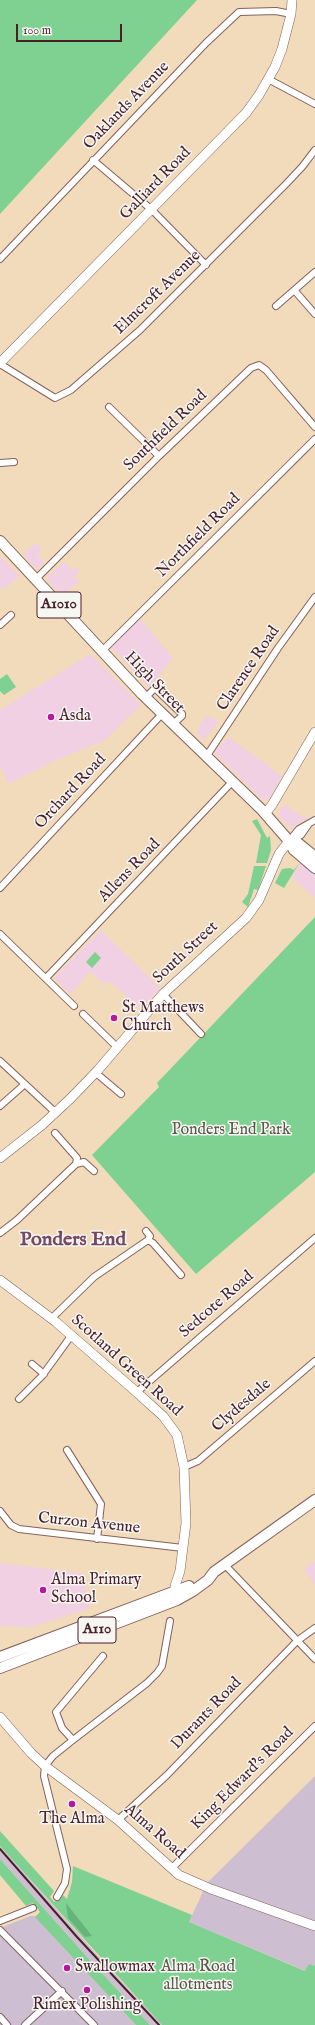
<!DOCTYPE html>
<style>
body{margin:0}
#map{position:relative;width:315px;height:2025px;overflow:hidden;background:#f1dbba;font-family:"IM FELL English",serif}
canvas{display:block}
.scale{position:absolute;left:16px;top:24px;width:106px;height:18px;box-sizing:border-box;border:2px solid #4a1f2b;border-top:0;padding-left:5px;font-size:12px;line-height:14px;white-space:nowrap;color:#4a1f2b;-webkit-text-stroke:3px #f6f6f2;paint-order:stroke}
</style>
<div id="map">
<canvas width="315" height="2025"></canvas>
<div class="scale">100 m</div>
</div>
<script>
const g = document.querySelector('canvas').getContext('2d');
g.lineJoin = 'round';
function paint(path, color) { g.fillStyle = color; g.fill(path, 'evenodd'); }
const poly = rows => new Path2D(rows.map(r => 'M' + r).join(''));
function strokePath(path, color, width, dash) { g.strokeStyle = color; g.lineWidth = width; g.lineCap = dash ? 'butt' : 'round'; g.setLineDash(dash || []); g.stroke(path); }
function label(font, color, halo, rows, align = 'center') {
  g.font = font + ' "IM FELL English",serif'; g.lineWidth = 3; g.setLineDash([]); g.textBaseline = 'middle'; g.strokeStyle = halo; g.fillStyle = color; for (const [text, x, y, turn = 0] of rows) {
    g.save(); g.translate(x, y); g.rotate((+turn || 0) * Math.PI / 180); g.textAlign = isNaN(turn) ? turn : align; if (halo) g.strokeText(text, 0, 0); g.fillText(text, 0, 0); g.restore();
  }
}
paint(poly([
 [35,543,42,550,37,555,45,562,37,570,23,554],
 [0,556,20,576,3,590,0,588],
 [64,561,73,570,76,567,80,571,74,577,79,582,62,596,46,579],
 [140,618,173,658,149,688,111,647],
 [90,654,141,705,104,741,56,760,9,784,0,766,0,710],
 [207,715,219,721,204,740,196,732],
 [229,737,282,776,269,799,263,800,213,752],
 [284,804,300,815,308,818,290,828,280,818,279,814],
 [301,862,315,874,315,898,292,877],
 [101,930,160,988,141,1008,109,981,105,985,90,972,70,994,54,978],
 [315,1561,315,1585,304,1569],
 [0,1563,83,1573,90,1608,32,1627,0,1626]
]), '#f1d0e3');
paint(poly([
 [315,1776,315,1966,306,1971,189,1922,207,1883],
 [0,1846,98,1956,162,2025,150,2025,87,1957,0,1859],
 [30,1916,35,1916,136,2025,0,2025,0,1928]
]), '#cebed1');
paint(poly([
 [0,0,197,0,0,214],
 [7,674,16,687,4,695,0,691,0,679],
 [257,819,267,838,270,836,271,850,267,863,256,863,261,835,252,821],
 [300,862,284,888,275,883,282,869,290,868,294,870],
 [254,866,266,866,258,890,254,889,248,907,242,902,248,894],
 [315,917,315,1172,196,1274,92,1155,159,1087,157,1083],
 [95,952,101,958,92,968,86,962],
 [0,1831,54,1891,50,1897,54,1902,63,1895,67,1899,72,1882,73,1866,192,1915,189,1922,305,1971,309,1964,315,1966,315,2025,162,2025,0,1846],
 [0,1859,87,1957,150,2025,136,2025,35,1917,40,1912,33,1903,26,1906,0,1875]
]), '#7fd192');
paint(poly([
 [66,1903,92,1936,85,1937,68,1918]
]), '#67b37c');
const street = poly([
 [268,79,315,104],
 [93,160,152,210,206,265],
 [0,259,206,43,239,12,276,11,291,14],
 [295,291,315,314],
 [276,306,315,272],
 [0,364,55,398,71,390,140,330,286,184,302,167,315,150],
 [109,407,159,456],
 [0,463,14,462],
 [35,580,159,456,251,368,259,365,266,370,315,427],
 [0,625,11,615],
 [102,651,315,439],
 [146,697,154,689,157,690,182,714,182,716,173,724],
 [206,757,278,648,315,597],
 [291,840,301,835,308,825],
 [289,841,299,829,315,820],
 [0,888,162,714],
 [0,934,74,1006],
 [46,978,232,782],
 [163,994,201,1034],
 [83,1014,118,1048],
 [0,1061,56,1113],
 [96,1073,121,1094],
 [0,1106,25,1084],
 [55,1133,77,1158,76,1164],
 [0,1233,17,1220,76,1164,84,1162,94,1171],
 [148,1240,153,1243,181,1275],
 [51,1319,94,1277,148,1240,150,1236,146,1231],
 [32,1364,44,1374],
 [137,1392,315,1238],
 [19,1399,42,1376,71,1336],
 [67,1450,101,1504,97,1539],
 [184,1467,198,1461,315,1361],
 [0,1511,11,1525,19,1529,183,1548],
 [225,1565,315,1659],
 [73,1740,62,1728,56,1712,103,1656],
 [118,1820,167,1775,297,1641,315,1628],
 [172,1868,315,1726],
 [57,1897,65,1883,67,1869,44,1776,45,1766,53,1756,73,1740,147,1683,157,1673,162,1666,170,1621],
 [0,1921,33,1908],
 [0,1930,94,2025],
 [0,2017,7,2025],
 [25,2025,62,1991]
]);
const secondary = poly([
 [0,363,246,113,259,95,275,67,282,49,291,14,292,0],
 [265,814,272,805,315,732],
 [0,1158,42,1125,71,1098,98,1070,163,994,246,918,259,900,279,854,289,841],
 [0,1280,56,1322,133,1389,163,1416,177,1435,184,1467,186,1523,180,1571,175,1586,176,1592],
 [0,1717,31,1753,45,1766,118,1820,179,1875,211,1889,315,1926]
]);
const primary = poly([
 [0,541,142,694,262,810,289,841,294,850,315,868],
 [289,841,298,843,315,857],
 [0,1657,189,1586],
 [0,1668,177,1600,193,1591,208,1580,214,1572,315,1500]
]);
strokePath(street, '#84615d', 8);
strokePath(secondary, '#84615d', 10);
strokePath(primary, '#84615d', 12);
strokePath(street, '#fff', 6);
strokePath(secondary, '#fff', 9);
strokePath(primary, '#fff', 10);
strokePath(poly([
 [0,1849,77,1937,159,2025]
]), '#4a1f2b', 2);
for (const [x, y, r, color] of [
 [51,717,4,"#b5179e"],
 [114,1018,4,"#b5179e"],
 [43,1590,4,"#b5179e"],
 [72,1804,4,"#b5179e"],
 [67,1968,4,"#b5179e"],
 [87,1990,4,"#b5179e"]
]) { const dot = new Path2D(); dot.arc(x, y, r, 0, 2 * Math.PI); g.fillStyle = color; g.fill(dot); strokePath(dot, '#f6f6f2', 1.5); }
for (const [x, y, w] of [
 [59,605,44],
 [97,1630,38]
]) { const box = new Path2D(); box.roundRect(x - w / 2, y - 13, w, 26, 3); g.fillStyle = '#f6f6f2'; g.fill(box); strokePath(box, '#4a1f2b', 1); }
label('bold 15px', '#4a1f2b', null, [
 ["A1010",59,605],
 ["A110",97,1630]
]);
label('16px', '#4a1f2b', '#f6f6f2', [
 ["Oaklands Avenue",127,106,-46],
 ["Galliard Road",156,184,-46],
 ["Elmcroft Avenue",158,293,-44],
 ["Southfield Road",166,431,-44],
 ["Northfield Road",199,536,-45],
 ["Clarence Road",249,669,-56],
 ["High Street",154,683,46],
 ["Orchard Road",71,792,-47],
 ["Allens Road",130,871,-46],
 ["South Street",186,953,-43],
 ["Sedcote Road",217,1305,-41],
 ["Scotland Green Road",126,1366,42],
 ["Clydesdale",242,1406,-41],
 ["Curzon Avenue",89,1524,6],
 ["Durants Road",207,1714,-46],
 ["King Edward's Road",243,1779,-45],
 ["Alma Road",154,1832,41]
]);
label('16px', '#4a1f2b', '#f6f6f2', [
 ["Asda",59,717],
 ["St Matthews",122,1009],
 ["Church",122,1027],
 ["Alma Primary",51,1581],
 ["School",51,1599],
 ["The Alma",72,1820,"center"],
 ["Swallowmax",75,1968],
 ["Rimex Polishing",87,2006,"center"]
], 'left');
label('16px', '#5a544a', '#f6f6f2', [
 ["Ponders End Park",231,1131],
 ["Alma Road",198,1968],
 ["allotments",198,1986]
]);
label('bold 20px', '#774862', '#f6f6f2', [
 ["Ponders End",73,1241]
]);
</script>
